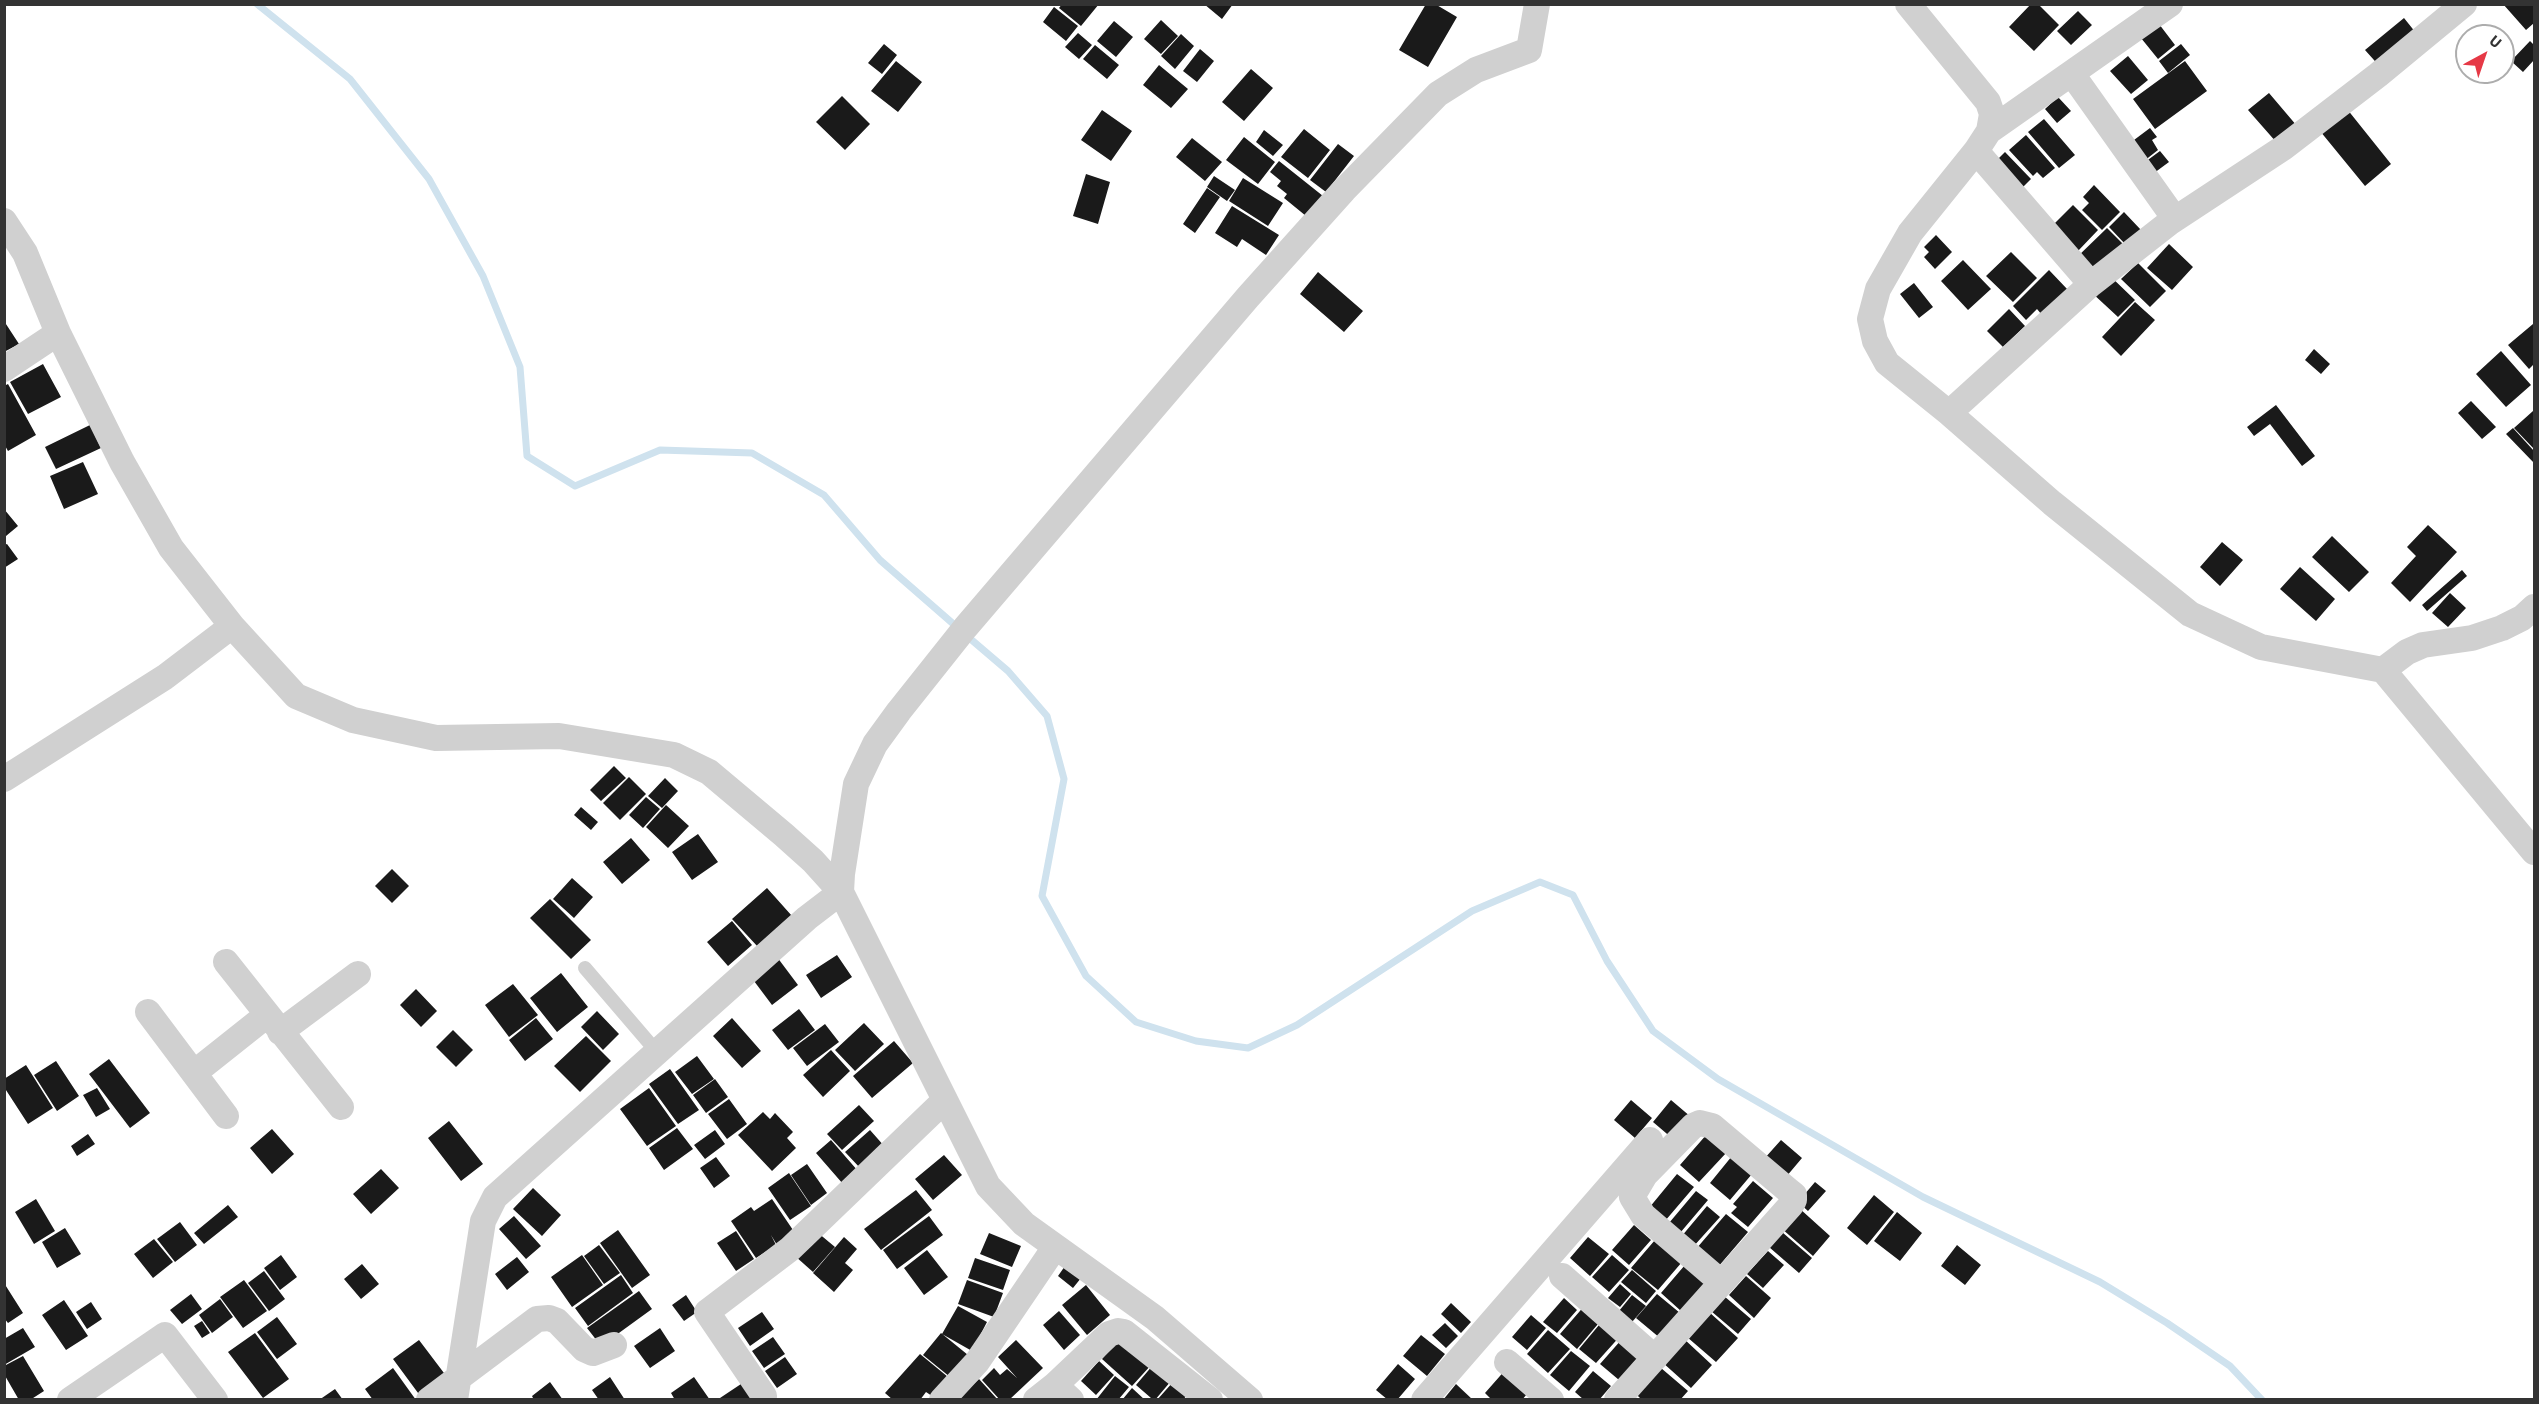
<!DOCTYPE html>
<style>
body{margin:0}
#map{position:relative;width:2539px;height:1404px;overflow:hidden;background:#fff;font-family:"Source Sans 3",sans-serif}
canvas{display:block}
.frame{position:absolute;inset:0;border:6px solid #333;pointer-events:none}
.north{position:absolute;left:2455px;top:24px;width:60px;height:60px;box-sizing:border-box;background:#fff;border:2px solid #adadad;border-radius:50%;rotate:40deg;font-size:16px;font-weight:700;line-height:24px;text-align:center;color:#333}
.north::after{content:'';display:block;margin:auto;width:21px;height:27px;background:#e63946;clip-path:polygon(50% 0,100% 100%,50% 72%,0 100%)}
</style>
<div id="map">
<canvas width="2539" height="1404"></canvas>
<div class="frame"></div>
<div class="north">U</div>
</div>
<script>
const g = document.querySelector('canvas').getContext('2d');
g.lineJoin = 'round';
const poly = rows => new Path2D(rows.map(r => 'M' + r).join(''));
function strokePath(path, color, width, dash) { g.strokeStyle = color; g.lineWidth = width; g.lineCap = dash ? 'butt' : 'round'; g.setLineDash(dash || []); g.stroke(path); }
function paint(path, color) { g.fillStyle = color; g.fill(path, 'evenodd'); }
strokePath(poly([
 [257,4,350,79,429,179,483,276,520,367,527,456,575,486,660,450,752,453,824,495,880,560,958,628],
 [967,636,1008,671,1047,716,1064,779,1042,896,1086,976,1136,1022,1196,1041,1248,1048,1297,1025,1472,911,1540,882,1573,895,1607,961,1653,1031,1718,1079,1923,1197,2100,1282,2167,1323,2230,1366,2262,1400]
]), '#cfe2ee', 7);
paint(poly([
 [1062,4,1099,4,1081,26,1059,8],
 [1204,4,1233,4,1222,19],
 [1426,4,1435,4,1457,17,1428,67,1399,50],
 [2031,4,2038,4,2059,25,2034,51,2009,27],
 [2503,4,2534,4,2534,23,2526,30],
 [1054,7,1078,26,1066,41,1043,22],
 [2078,11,2092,25,2071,45,2057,31],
 [2404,18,2420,38,2382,69,2365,50],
 [1161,20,1178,36,1161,54,1144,39],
 [1114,21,1133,37,1116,57,1097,41],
 [2159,24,2175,45,2158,59,2141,38],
 [1078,33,1092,45,1079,59,1065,47],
 [1181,34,1194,46,1175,69,1161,56],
 [2530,41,2534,45,2534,60,2523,72,2511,61],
 [884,44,897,55,882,74,868,63],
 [2181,44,2190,55,2168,73,2159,61],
 [1095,45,1119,65,1107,79,1083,59],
 [1200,49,1214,61,1197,82,1183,71],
 [2128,56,2148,80,2131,94,2110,71],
 [896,61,922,82,898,112,871,91],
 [2185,61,2207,91,2155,129,2133,99],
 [1159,65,1188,89,1171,108,1143,85],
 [1251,69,1273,88,1244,121,1222,102],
 [2269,93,2297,126,2277,143,2248,110],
 [842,96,870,124,845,150,816,122],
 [2058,97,2071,111,2057,123,2045,109],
 [2347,109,2391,164,2365,186,2320,131],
 [1102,110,1132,131,1111,161,1081,140],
 [2044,119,2075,155,2059,168,2028,132],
 [2150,128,2157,137,2152,140,2158,150,2144,161,2130,143],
 [1304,129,1330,150,1308,178,1281,157],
 [1264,130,1283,145,1273,156,1256,142],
 [2026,135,2055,168,2043,178,2037,172,2033,176,2009,150],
 [1244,137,1275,162,1258,184,1226,160],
 [1192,138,1222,162,1205,181,1176,157],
 [1338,144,1354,156,1326,192,1310,180],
 [2160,151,2169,162,2150,176,2141,165],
 [2005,152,2031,179,2023,187,1997,160],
 [1279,161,1323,196,1306,216,1284,198,1287,194,1277,186,1281,181,1270,172],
 [1086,174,1110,182,1098,224,1073,216],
 [1214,176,1235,190,1227,201,1207,187],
 [1243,178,1283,203,1268,226,1229,201],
 [2094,185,2120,212,2102,230,2082,210,2089,203,2083,197],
 [1207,188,1220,197,1195,233,1183,224],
 [2073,205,2098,230,2078,251,2052,226],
 [1232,206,1279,235,1266,255,1242,239,1237,247,1215,233],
 [2124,212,2141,230,2126,245,2109,227],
 [2107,228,2124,245,2091,277,2074,260],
 [1936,235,1952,252,1935,269,1924,257,1929,252,1924,247],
 [2169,244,2193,267,2172,290,2147,268],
 [2011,252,2037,278,2013,302,1986,276],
 [1963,260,1991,289,1968,310,1941,281],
 [2138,263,2166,291,2150,307,2121,279],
 [2049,270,2068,290,2042,315,2037,309,2026,320,2013,306],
 [1318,272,1363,311,1344,332,1300,294],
 [2108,274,2135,300,2118,317,2091,292],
 [1914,283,1933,307,1919,318,1900,294],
 [2135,302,2155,320,2121,356,2102,337],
 [2009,309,2025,326,2003,347,1987,331],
 [4,321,19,344,4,352],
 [2533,324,2534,364,2529,369,2508,345],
 [2314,349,2330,364,2321,374,2305,360],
 [2501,351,2531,385,2506,407,2476,374],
 [43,364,61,397,28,414,10,382],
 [8,384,36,435,8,451,4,444,4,386],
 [2471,401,2496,427,2482,439,2458,413],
 [2276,405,2315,456,2302,466,2270,424,2254,436,2247,427],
 [2533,411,2534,413,2534,449,2514,428],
 [90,425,101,448,56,469,45,447],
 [2513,428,2534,451,2534,463,2506,434],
 [83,462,98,494,64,509,50,476],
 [4,509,18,526,6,536,4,534],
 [2428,525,2457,552,2410,602,2391,583,2416,556,2407,547],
 [2332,536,2369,572,2349,592,2312,557],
 [2222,542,2243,560,2220,586,2200,567],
 [7,544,18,559,4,568,4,545],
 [2300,567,2335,599,2316,621,2280,589],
 [2462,570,2467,576,2427,611,2422,605],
 [2450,593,2466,608,2448,627,2432,613],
 [614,766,626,778,601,801,590,790],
 [629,777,646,794,620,820,603,803],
 [665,778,678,791,662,808,648,796],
 [646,797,660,809,643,828,629,815],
 [666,805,689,826,668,848,646,827],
 [581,807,598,822,591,830,574,815],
 [698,834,718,862,692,880,672,852],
 [631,838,650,860,622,884,603,862],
 [392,869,409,886,392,903,375,886],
 [572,878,593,897,574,918,553,899],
 [767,888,792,916,758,947,732,919],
 [550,899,591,940,571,959,530,918],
 [732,921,752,945,728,966,707,942],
 [837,955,852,977,821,998,806,975],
 [777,957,798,985,772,1005,751,977],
 [561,973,588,1007,557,1032,530,998],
 [513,984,538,1015,509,1037,485,1005],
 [416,989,437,1011,421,1027,400,1005],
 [799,1009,815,1030,788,1050,772,1030],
 [597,1011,619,1034,603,1050,581,1027],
 [536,1018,553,1039,525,1061,509,1040],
 [732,1018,761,1051,742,1068,713,1036],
 [864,1023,884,1044,855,1071,835,1050],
 [825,1024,839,1042,807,1066,793,1048],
 [453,1030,473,1050,456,1067,436,1047],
 [586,1036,611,1061,580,1092,554,1066],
 [894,1041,913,1063,872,1098,853,1076],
 [831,1050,850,1071,823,1097,803,1075],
 [697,1056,714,1079,692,1094,675,1072],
 [109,1059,150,1113,130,1128,89,1074],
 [56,1061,79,1096,57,1111,34,1075],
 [26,1065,53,1108,28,1124,4,1087,4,1079],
 [670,1069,699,1110,678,1124,649,1084],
 [715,1079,728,1097,706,1113,693,1095],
 [97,1088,110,1109,96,1117,83,1095],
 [649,1088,676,1126,647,1146,620,1109],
 [729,1099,747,1124,727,1139,708,1114],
 [1631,1100,1652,1118,1635,1138,1614,1120],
 [1671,1100,1691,1117,1673,1139,1653,1122],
 [859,1105,874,1121,842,1150,827,1134],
 [763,1112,770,1119,775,1113,793,1132,787,1138,796,1148,772,1171,738,1135],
 [449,1121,483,1164,461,1181,428,1138],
 [677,1128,693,1149,664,1170,649,1148],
 [272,1129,294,1154,272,1174,250,1148],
 [715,1130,725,1144,705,1159,694,1145],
 [870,1130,885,1147,861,1169,845,1152],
 [88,1134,95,1144,77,1156,71,1146],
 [1707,1134,1727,1152,1699,1182,1680,1165],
 [831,1140,858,1171,843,1184,816,1153],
 [1781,1140,1802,1158,1786,1177,1764,1159],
 [944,1155,962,1175,933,1200,915,1179],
 [1732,1156,1752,1174,1730,1200,1710,1183],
 [716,1157,730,1176,714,1188,700,1168],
 [807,1164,827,1193,811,1205,791,1175],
 [381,1169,399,1188,371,1214,353,1194],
 [789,1173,811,1206,790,1220,768,1188],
 [1677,1174,1694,1187,1665,1221,1649,1208],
 [1753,1181,1773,1198,1748,1227,1731,1213,1737,1207,1733,1204],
 [1815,1182,1826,1191,1808,1211,1798,1202],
 [533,1188,561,1215,542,1236,513,1209],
 [916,1190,932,1210,881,1250,864,1229],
 [1696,1191,1708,1200,1680,1233,1669,1223],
 [1874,1195,1894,1212,1867,1245,1847,1228],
 [36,1199,55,1231,34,1244,15,1212],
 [772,1199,795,1233,777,1245,771,1235,776,1245,756,1258,731,1221,751,1207,754,1211],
 [228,1205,238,1217,204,1244,194,1233],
 [1707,1206,1720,1217,1693,1247,1681,1237],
 [1799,1208,1830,1236,1813,1256,1781,1228],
 [1897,1212,1922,1233,1900,1261,1874,1241],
 [1726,1214,1748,1232,1718,1267,1696,1249],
 [514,1216,541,1246,526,1259,499,1229],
 [929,1216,943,1235,897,1269,883,1250],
 [180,1222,197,1245,175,1262,157,1239],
 [1634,1225,1651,1240,1629,1265,1612,1250],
 [65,1228,81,1254,57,1268,42,1242],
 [618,1230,650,1275,632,1288,600,1243],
 [736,1231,754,1259,736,1271,717,1243],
 [817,1232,835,1247,813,1272,795,1256],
 [1782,1232,1812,1258,1799,1273,1769,1247],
 [989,1233,1021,1246,1012,1267,980,1254],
 [844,1237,857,1249,845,1263,853,1270,834,1292,813,1273],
 [1588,1237,1609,1254,1590,1276,1570,1258],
 [154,1239,173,1262,153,1278,134,1254],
 [1655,1240,1682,1262,1658,1290,1631,1268],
 [599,1245,620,1273,604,1284,584,1256],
 [1957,1245,1981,1265,1965,1285,1941,1266],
 [927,1250,948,1277,924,1295,904,1268],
 [1768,1251,1784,1265,1763,1288,1747,1274],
 [281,1255,297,1277,280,1290,264,1268],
 [582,1255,603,1285,572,1307,551,1277],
 [1612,1255,1629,1270,1609,1292,1592,1277],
 [517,1257,529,1272,507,1290,495,1274],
 [975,1258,1010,1270,1003,1290,968,1278],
 [362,1264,379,1284,361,1299,344,1279],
 [1685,1265,1706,1284,1681,1311,1661,1293],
 [1065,1266,1081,1278,1073,1288,1058,1276],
 [1632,1270,1656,1291,1646,1303,1621,1282],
 [264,1271,285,1299,269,1311,248,1283],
 [621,1275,633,1293,588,1326,575,1308],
 [1746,1276,1771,1298,1754,1318,1729,1295],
 [244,1280,267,1311,243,1328,220,1297],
 [967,1280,1003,1293,994,1317,958,1304],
 [4,1283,23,1313,8,1323,4,1318],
 [1620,1284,1631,1294,1620,1307,1608,1298],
 [1086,1285,1110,1315,1087,1335,1062,1305],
 [639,1291,652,1309,601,1346,587,1328],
 [191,1294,202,1309,182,1324,170,1310],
 [1657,1294,1680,1313,1660,1338,1636,1318],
 [686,1295,697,1312,684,1321,672,1305],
 [1632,1295,1646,1306,1632,1322,1619,1311],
 [1724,1296,1751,1319,1738,1334,1711,1311],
 [1564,1298,1577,1310,1557,1333,1543,1322],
 [220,1299,233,1317,212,1333,199,1315],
 [64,1300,88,1336,66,1350,42,1315],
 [91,1302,102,1319,87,1329,76,1312],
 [1451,1303,1471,1322,1461,1333,1441,1314],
 [1586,1304,1603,1318,1577,1349,1560,1334],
 [958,1306,987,1322,972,1351,942,1334],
 [1059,1311,1080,1335,1064,1350,1043,1325],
 [762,1312,774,1329,750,1346,738,1328],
 [1709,1312,1738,1338,1716,1362,1687,1337],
 [1531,1315,1546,1328,1527,1350,1512,1337],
 [277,1317,297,1344,277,1359,257,1332],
 [1604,1319,1622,1334,1596,1363,1579,1349],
 [202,1321,210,1333,202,1338,194,1326],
 [1445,1323,1458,1336,1446,1348,1432,1335],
 [23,1328,35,1347,4,1365,4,1339],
 [660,1328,675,1351,650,1368,634,1346],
 [1548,1330,1570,1349,1548,1373,1527,1354],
 [255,1333,289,1379,263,1398,228,1352],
 [941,1333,968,1355,950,1377,923,1355],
 [1421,1335,1445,1354,1427,1376,1403,1356],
 [773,1337,785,1354,764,1368,752,1351],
 [1122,1337,1152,1364,1132,1386,1102,1359],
 [1683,1338,1712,1365,1691,1388,1662,1362],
 [1622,1339,1640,1355,1619,1380,1600,1364],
 [419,1340,447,1377,421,1397,393,1359],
 [1016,1340,1043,1368,1009,1400,1000,1400,982,1380,994,1368,1000,1375,1007,1369,1017,1378,998,1357],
 [1571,1351,1590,1366,1569,1391,1550,1375],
 [920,1354,948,1377,932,1396,926,1392,920,1400,893,1400,885,1393],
 [23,1356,44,1391,30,1400,19,1400,4,1374,4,1366],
 [785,1357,797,1374,777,1388,765,1371],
 [1099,1361,1114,1375,1096,1395,1081,1381],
 [1398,1364,1415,1379,1397,1400,1388,1400,1376,1390],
 [1153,1365,1171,1381,1155,1400,1149,1400,1151,1398,1136,1385],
 [393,1368,416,1400,373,1400,365,1389],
 [1507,1368,1531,1389,1522,1400,1492,1400,1485,1393],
 [1661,1368,1688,1391,1680,1400,1642,1400,1637,1395],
 [1593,1371,1611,1386,1599,1400,1584,1400,1575,1392],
 [1115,1376,1129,1387,1118,1400,1096,1400],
 [610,1377,625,1400,599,1400,592,1390],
 [694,1377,710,1400,675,1400,671,1393],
 [979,1379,998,1400,963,1400,960,1397],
 [550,1382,563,1400,534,1400,532,1396],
 [744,1382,756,1400,722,1400,720,1398],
 [1173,1382,1187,1395,1183,1400,1157,1400],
 [1456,1384,1473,1400,1443,1400],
 [1132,1388,1145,1400,1122,1400],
 [335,1389,343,1400,319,1400]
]), '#1a1a1a');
strokePath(poly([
 [585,968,657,1052]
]), '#d0d0d0', 14);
strokePath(poly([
 [1908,4,1988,102,1992,114,1989,131,1976,151,1910,233,1878,289,1870,319,1875,341,1887,363,1949,413,2052,503,2190,614,2261,647,2383,670,2534,852],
 [2072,74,2175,219],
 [1989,131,2170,4],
 [1976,151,2091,284],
 [4,221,25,253,58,333,122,462,171,548,232,626,296,696,353,720,436,738,559,736,674,755,709,772,784,835,813,861,841,892,988,1186,1024,1224,1155,1318,1250,1400],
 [4,369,58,333],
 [1949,413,2091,284,2169,223,2283,148,2378,75,2464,4],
 [2383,670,2407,652,2423,645,2472,638,2502,628,2522,618,2534,607],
 [4,779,165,677,232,626],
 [226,962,341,1107],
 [148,1012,226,1116],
 [280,1032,358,974],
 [194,1073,267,1015],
 [1562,1276,1655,1358],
 [1507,1362,1551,1400],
 [1055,1385,1071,1400],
 [764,1396,707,1312,790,1249,945,1100],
 [70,1400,165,1335,215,1400],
 [429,1400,537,1319,549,1318,557,1321,584,1349,593,1353,614,1345],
 [455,1400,483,1221,495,1197,807,918,841,892,842,874,856,784,875,744,899,711,965,628,1248,297,1344,190,1438,94,1476,70,1529,50,1537,4],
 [942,1400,977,1362,1055,1247],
 [1036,1400,1055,1385,1109,1334,1118,1331,1124,1332,1210,1400],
 [1424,1400,1650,1140],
 [1617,1400,1791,1205,1794,1200,1794,1195,1789,1191,1712,1126,1700,1123,1693,1126,1645,1175,1632,1197,1643,1215,1721,1282]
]), '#d0d0d0', 26);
</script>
